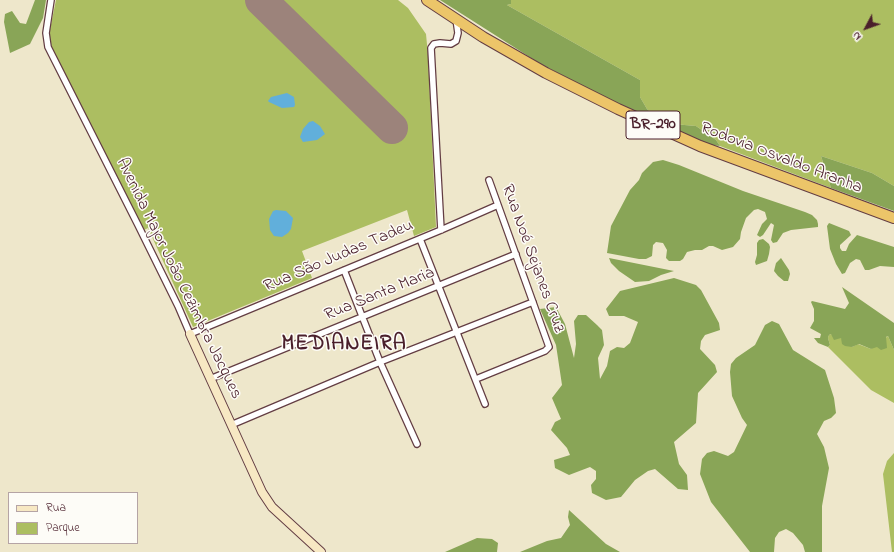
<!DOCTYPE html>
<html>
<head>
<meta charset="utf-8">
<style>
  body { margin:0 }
  #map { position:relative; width:894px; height:552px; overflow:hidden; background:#eee7cb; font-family:"Indie Flower",sans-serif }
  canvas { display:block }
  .legend { position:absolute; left:8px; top:492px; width:130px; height:52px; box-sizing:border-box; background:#fdfcf7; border:1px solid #b5a4a5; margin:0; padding:5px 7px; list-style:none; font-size:12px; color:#4a1f2b }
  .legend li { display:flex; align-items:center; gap:8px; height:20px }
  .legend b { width:20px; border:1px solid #b5a4a5 }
  .north { position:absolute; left:846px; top:8px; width:40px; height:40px; -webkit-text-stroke:3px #fdfcf7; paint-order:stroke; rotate:229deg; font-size:11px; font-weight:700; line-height:16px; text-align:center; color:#4a1f2b }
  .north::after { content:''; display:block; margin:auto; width:14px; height:18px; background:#4a1f2b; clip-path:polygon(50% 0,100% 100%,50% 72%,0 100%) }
</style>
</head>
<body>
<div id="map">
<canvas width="894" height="552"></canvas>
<ul class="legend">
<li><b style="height:5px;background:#f7e8c3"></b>Rua</li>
<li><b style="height:11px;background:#acbe61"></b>Parque</li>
</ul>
<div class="north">N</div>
</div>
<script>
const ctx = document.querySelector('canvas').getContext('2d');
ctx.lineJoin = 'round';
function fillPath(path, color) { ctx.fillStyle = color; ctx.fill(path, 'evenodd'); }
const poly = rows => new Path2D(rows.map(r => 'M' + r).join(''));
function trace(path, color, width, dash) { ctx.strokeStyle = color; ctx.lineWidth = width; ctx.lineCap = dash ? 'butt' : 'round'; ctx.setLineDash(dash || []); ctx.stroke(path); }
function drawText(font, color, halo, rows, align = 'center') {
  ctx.font = font + ' "Indie Flower",sans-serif'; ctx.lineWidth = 3; ctx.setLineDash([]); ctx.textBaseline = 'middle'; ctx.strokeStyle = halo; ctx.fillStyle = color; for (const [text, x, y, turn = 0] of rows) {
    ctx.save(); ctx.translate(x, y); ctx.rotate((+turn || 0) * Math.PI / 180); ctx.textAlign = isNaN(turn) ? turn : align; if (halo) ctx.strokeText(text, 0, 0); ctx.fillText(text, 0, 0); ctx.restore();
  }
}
fillPath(poly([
  [56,0,398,0,408,8,426,34,428,55,436,227,414,236,407,210,302,251,312,278,193,327,148,228,144,230,51,48,49,34],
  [511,0,894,0,894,186,872,173,821,156,831,188,720,146,716,140,696,126,673,124,658,118,647,109,640,97,640,80,507,5,511,4],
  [831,334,841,338,852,347,858,344,871,349,888,336,894,350,894,403,871,390,828,347,830,345,828,338,829,335],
  [894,453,894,552,892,552,883,474,887,461]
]), '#acbe61');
fillPath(poly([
  [35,0,46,0,43,18,30,44,10,53,4,22,5,14,12,11,20,23,26,24],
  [440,0,511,0,511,4,507,5,640,80,640,97,647,109,658,118,673,124,696,126,716,140,720,146,711,145,619,105,539,63],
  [821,156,872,173,894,186,894,211,831,188],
  [663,160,679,165,743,191,805,212,812,215,817,220,818,224,818,227,791,230,783,233,777,242,773,243,771,240,774,225,771,223,763,235,760,237,757,235,762,224,767,219,765,212,758,209,754,210,746,218,741,232,740,239,733,247,722,250,713,246,709,246,702,250,695,250,687,252,683,259,680,261,669,261,666,258,667,250,663,243,656,242,653,245,652,256,646,259,639,259,607,253,611,226,630,190,639,180,642,173,653,162],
  [829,223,849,231,851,235,840,245,840,248,842,251,846,251,849,244,857,235,894,247,894,267,880,266,869,270,865,270,860,260,856,259,850,263,845,273,842,274,836,264,830,249,827,226],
  [763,239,769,244,770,247,769,254,767,261,756,265,755,262,757,255,757,243,759,240],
  [609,258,674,271,661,275,649,281,635,282,619,271,611,263],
  [781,258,789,270,790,274,788,281,784,281,778,276,774,271,776,263],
  [674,278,696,285,701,290,719,323,720,330,705,335,701,341,700,349,715,365,717,372,698,393,696,423,674,442,679,464,687,475,688,490,678,489,655,469,648,471,635,480,621,497,606,500,592,493,591,485,596,479,596,471,590,467,569,475,555,468,554,460,570,455,567,448,551,430,555,422,561,419,552,398,562,385,556,345,540,309,556,307,565,324,574,358,576,344,574,321,578,315,586,315,597,325,602,330,604,345,598,358,600,379,607,366,610,351,617,347,624,348,630,343,638,322,624,316,609,316,606,309,620,291],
  [842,287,894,323,894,350,888,336,886,337,887,348,881,350,877,347,871,349,859,344,852,347,845,346,842,344,841,338,834,340,831,334,829,335,828,338,830,345,828,347,818,343,814,338,820,338,821,334,810,328,814,321,814,309,811,302,812,301,845,309,849,303],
  [772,321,779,324,793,350,825,370,834,398,836,413,831,418,824,421,817,434,824,447,829,468,822,506,822,552,805,552,803,545,793,533,786,529,779,532,775,538,774,552,750,552,711,502,700,474,702,459,707,453,714,451,728,456,734,452,747,425,742,418,732,396,730,372,731,364,736,358,755,345,765,325],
  [569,510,606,544,620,552,520,552,547,541,561,538,570,525,568,517],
  [477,538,492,539,498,543,497,552,445,552]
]), '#89a557');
fillPath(poly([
  [287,93,294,97,295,105,294,107,282,108,269,102,268,101,271,97],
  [313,121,320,126,325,134,317,140,303,142,300,137,303,129,309,122],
  [276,210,286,211,293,218,291,229,288,233,282,237,274,236,270,230,269,219,273,211]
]), '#61afdb');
trace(poly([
  [261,0,392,128]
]), '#9c837b', 32);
const street = poly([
  [51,0,46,33,48,47,138,225,178,306,190,334,441,230,498,205],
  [441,230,431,48,434,44,440,43,451,44,456,41,458,33,456,19],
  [420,239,485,404],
  [344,270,380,362,417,444],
  [210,379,516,254],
  [476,379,545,351,549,347,489,180],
  [231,425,380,362,533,302]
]);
const secondary = poly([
  [190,334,262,492,272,507,321,552]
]);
const highway = poly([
  [427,0,483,37,546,73,618,109,700,146,894,218]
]);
trace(street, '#633d43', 8);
trace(secondary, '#633d43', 10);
trace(highway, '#633d43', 12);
trace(street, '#fff', 5.5);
trace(secondary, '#f7e8c3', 8);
trace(highway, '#ecc569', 10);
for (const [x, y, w] of [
  [653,125,54]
]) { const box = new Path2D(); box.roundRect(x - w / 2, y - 14, w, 28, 3); ctx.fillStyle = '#fdfcf7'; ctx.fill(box); trace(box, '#4a1f2b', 1); }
drawText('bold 16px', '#4a1f2b', null, [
  ["BR-290",653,125]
]);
drawText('17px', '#4a1f2b', '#fdfcf7', [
  ["Rodovia Osvaldo Aranha",781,159,21],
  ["Rua São Judas Tadeu",339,257,-23],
  ["Rua Noé Sejanes Cruz",532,259,70],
  ["Avenida Major João Cezimbra Jacques",178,279,64],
  ["Rua Santa Maria",380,295,-22]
]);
ctx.letterSpacing = '1px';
drawText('bold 21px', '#4a1f2b', '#fdfcf7', [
  ["MEDIANEIRA",344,346]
]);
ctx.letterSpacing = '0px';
</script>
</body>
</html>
